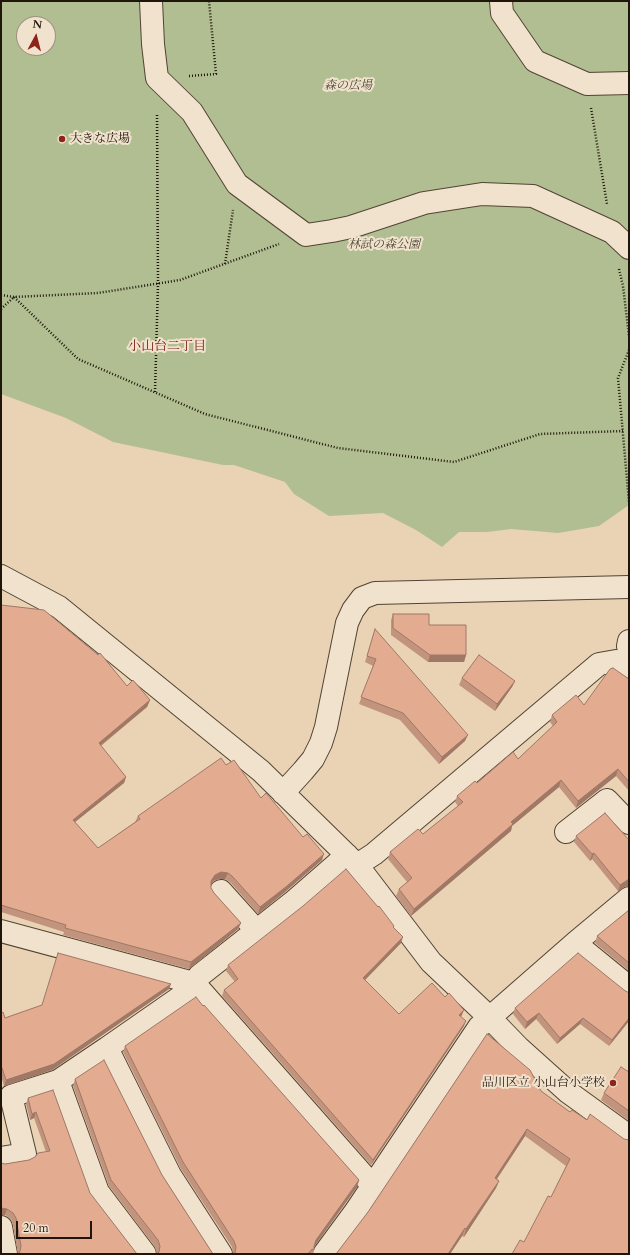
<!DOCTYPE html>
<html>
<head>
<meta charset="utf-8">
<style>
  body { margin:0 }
  #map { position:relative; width:630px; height:1255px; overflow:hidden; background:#ead3b4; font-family:Cardo,serif }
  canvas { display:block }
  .frame { position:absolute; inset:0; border:2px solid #1f150a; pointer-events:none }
  .north { position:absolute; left:16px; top:16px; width:40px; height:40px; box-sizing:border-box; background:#f1e2ce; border:1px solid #9d9080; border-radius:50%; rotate:7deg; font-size:11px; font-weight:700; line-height:16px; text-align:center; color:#1f150a }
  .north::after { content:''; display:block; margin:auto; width:14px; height:18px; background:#8f2418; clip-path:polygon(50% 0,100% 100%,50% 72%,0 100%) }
  .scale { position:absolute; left:16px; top:1221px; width:76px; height:18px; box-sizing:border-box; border:2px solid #1f150a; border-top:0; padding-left:5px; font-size:12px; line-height:14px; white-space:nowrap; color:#1f150a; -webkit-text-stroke:3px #f1e2ce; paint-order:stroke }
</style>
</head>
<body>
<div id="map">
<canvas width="630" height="1255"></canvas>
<div class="frame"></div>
<div class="north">N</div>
<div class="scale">20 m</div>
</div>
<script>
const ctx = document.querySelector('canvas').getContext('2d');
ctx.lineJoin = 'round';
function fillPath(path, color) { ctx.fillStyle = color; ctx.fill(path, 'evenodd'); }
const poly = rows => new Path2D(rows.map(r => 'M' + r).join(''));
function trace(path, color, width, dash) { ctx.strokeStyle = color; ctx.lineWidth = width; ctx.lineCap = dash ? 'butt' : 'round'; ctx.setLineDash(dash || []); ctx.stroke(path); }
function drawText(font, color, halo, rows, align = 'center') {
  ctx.font = font + ' Cardo,"Noto Serif JP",serif'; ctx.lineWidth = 4; ctx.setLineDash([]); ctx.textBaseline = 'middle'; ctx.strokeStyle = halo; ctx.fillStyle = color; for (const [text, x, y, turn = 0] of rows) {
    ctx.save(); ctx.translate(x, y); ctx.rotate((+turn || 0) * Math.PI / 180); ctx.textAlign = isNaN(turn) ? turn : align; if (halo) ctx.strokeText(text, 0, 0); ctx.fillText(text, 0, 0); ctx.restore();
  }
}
fillPath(poly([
  [1,1,629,1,629,505,599,526,558,533,511,529,487,532,459,532,442,547,416,530,383,513,329,516,294,494,285,482,234,465,223,465,113,442,66,418,1,394],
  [24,24,48,24,48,48,24,48]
]), '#b0be92');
const minor = poly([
  [151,1,153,44,157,78,192,112,237,184,306,235,332,231,351,227,424,203,482,194,533,196,612,232,629,248],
  [501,1,502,13,535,61,587,84,629,83],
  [1,576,59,607,261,771,357,865,431,962,489,1017,519,1048,568,1092,629,1136],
  [629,641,628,646,629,651],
  [283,793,303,771,313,759,321,743,326,727,347,623,353,610,362,598,375,593,629,587],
  [566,832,607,800,629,823],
  [357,865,374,854,599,664,616,661,629,667],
  [221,891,257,931],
  [1,931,194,983,372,1185],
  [575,943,629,987],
  [107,1048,58,1081,98,1192,145,1254],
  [1,1158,25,1154,11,1096,58,1081],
  [1,1227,6,1254],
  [221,1254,170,1175,107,1048,189,991,199,976,293,902,347,855],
  [324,1254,355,1212,479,1027,575,943,629,898]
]);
trace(minor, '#524434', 24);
trace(poly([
  [189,76,216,74,209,1],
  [591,108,607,204],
  [225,264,233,210],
  [619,269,623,286,629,336],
  [1,295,14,297,98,293,180,280,279,244],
  [1,309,14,297,78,359,205,414,338,448,454,462,540,434,623,431],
  [629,350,618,378,629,502],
  [155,392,158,284,157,113]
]), '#1f150a', 2.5, [1, 2]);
trace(minor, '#f1e2ce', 22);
fillPath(poly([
  [1,605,150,700,147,707,101,746,126,777,124,783,75,822,98,848,135,822,138,816,226,765,261,798,322,860,285,892,258,914,230,882,225,879,219,879,213,881,211,884,211,888,214,893,241,923,238,929,189,969,63,935,64,932,1,912],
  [393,614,466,655,464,662,428,662,391,635,391,620],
  [375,629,465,741,439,764,400,720,359,704,373,666,365,662],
  [462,678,515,681,512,687,495,711,459,685],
  [629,679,629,791,616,776,576,808,559,787,512,826,511,831,411,916,396,896,399,889,407,882,388,859,390,852,423,834,458,806,455,802,457,796,518,759,553,726,550,722,552,715,584,705],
  [576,836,629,840,629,886,626,886,618,891,592,859,590,861,574,842],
  [629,910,629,971,595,943,597,936],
  [394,928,401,943,365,980,399,1014,462,1015,461,1016,464,1026,371,1165,222,996,224,990,235,982,226,971,228,965],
  [58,953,169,989,52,1070,4,1086,1,1076,1,1013,5,1018,42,1005],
  [203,1006,359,1180,357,1187,314,1246,314,1250,313,1254,233,1254,232,1247,181,1169,123,1052,125,1046],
  [515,1008,629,1021,609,1046,580,1024,557,1044,536,1019,525,1029,513,1014],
  [629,1072,629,1121,601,1100,604,1093],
  [75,1079,162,1175,213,1254,157,1254,155,1247,109,1186,73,1086],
  [541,1091,570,1112,624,1139,524,1242,551,1197,566,1166,525,1136,497,1179,499,1181,496,1188,464,1237,462,1236,450,1254,336,1254],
  [28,1098,90,1193,18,1254,13,1225,11,1219,5,1215,1,1215,1,1163,5,1164,29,1160,46,1152,34,1118,30,1120,26,1104]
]), '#c3947d');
fillPath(poly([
  [430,655,466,655,464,662,428,662],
  [515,681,512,687,495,711,497,704],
  [150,700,147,707,96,749,99,743],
  [468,735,465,741,439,764,442,757],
  [618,769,616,776,576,808,578,801],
  [126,777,124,783,70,826,73,820],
  [561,780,559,787,512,826,511,831,411,916,414,909,511,822],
  [594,853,592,859,590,861,592,854],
  [324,854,322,860,285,892,258,914,260,907],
  [221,872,228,873,225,879,219,879,213,881,209,888,211,881,215,875],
  [629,879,629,886,626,886,618,891,620,885],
  [241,923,238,929,189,969,191,962],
  [403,937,401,943,361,984,363,978],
  [171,984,169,989,52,1070,4,1086,6,1080],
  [464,1010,462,1015,457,1020,459,1015],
  [539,1013,536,1019,525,1029,527,1022],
  [583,1018,580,1024,557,1044,560,1038],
  [629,1018,629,1021,609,1046,612,1040],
  [466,1021,464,1026,371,1165,373,1160],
  [36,1112,34,1118,30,1120,32,1114],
  [527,1129,525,1136,492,1186,495,1178],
  [359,1180,357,1187,314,1247,312,1252,316,1240],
  [499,1181,496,1188,464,1237,466,1229],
  [1,1208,7,1209,5,1215,1,1215],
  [465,1228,462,1236,450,1254,448,1254]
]), '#9f7866');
const building = poly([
  [1,605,44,610,98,655,100,653,127,686,133,680,150,700,99,743,126,777,73,820,98,848,140,819,138,816,221,758,226,765,234,760,261,798,266,793,303,837,307,834,324,854,287,886,260,907,232,876,228,873,221,872,215,875,211,881,211,888,214,893,241,923,191,962,65,928,66,925,1,905,1,605],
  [393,614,429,614,429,625,466,625,466,655,430,655,393,628,393,614],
  [375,629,468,735,442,757,403,713,361,697,376,659,367,656,375,629],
  [479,655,515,681,497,704,462,678,479,655],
  [613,668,629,679,629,782,618,769,578,801,561,780,511,822,513,824,414,909,399,889,412,878,390,852,418,829,423,834,463,802,457,796,475,781,477,783,513,752,518,759,557,722,552,715,576,695,584,705,610,669,613,668],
  [605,813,629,840,629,879,620,885,594,853,592,854,576,836,605,813],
  [346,869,378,907,379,906,394,926,393,927,403,937,363,978,399,1014,432,983,445,997,449,993,464,1010,459,1015,466,1021,373,1160,224,990,238,979,228,965,303,906,346,869],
  [629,910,629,963,597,936,629,910],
  [58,953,171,984,54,1064,6,1080,1,1065,1,1013,3,1012,5,1018,42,1005,58,953],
  [578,953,624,990,629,993,629,1018,612,1040,583,1018,560,1038,539,1013,527,1022,515,1008,578,953],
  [196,997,203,1006,204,1005,359,1180,316,1240,314,1246,314,1250,312,1249,308,1254,234,1254,235,1253,236,1247,234,1241,183,1162,125,1046,196,997],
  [487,1034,530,1070,541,1091,570,1112,572,1110,587,1120,590,1114,624,1139,629,1140,629,1254,512,1254,520,1240,524,1242,548,1196,551,1197,570,1159,527,1129,495,1178,499,1181,466,1229,465,1228,448,1254,336,1254,368,1212,487,1034],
  [104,1060,162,1175,213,1254,157,1254,159,1252,160,1246,158,1240,111,1180,75,1079,104,1060],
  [621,1067,629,1072,629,1111,604,1093,621,1067],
  [53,1090,90,1193,137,1254,19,1254,20,1251,21,1246,16,1218,13,1213,7,1209,1,1208,1,1163,5,1164,29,1160,35,1157,38,1153,50,1151,36,1112,32,1114,28,1098,53,1090]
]);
fillPath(building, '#e3ac91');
trace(building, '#9f7866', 1);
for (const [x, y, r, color] of [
  [62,139,4,"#8f2418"],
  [613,1083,4,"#8f2418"]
]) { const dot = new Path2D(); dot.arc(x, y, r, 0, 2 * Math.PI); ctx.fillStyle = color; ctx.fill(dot); trace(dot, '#f1e2ce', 1.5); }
drawText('italic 12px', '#4a4833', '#f1e2ce', [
  ["森の広場",348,86],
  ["林試の森公園",384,245]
]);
drawText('12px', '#1f150a', '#f1e2ce', [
  ["大きな広場",70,139],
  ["品川区立 小山台小学校",605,1083,"right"]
], 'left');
drawText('13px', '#7a1f14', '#f1e2ce', [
  ["小山台二丁目",167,347]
]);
</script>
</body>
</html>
